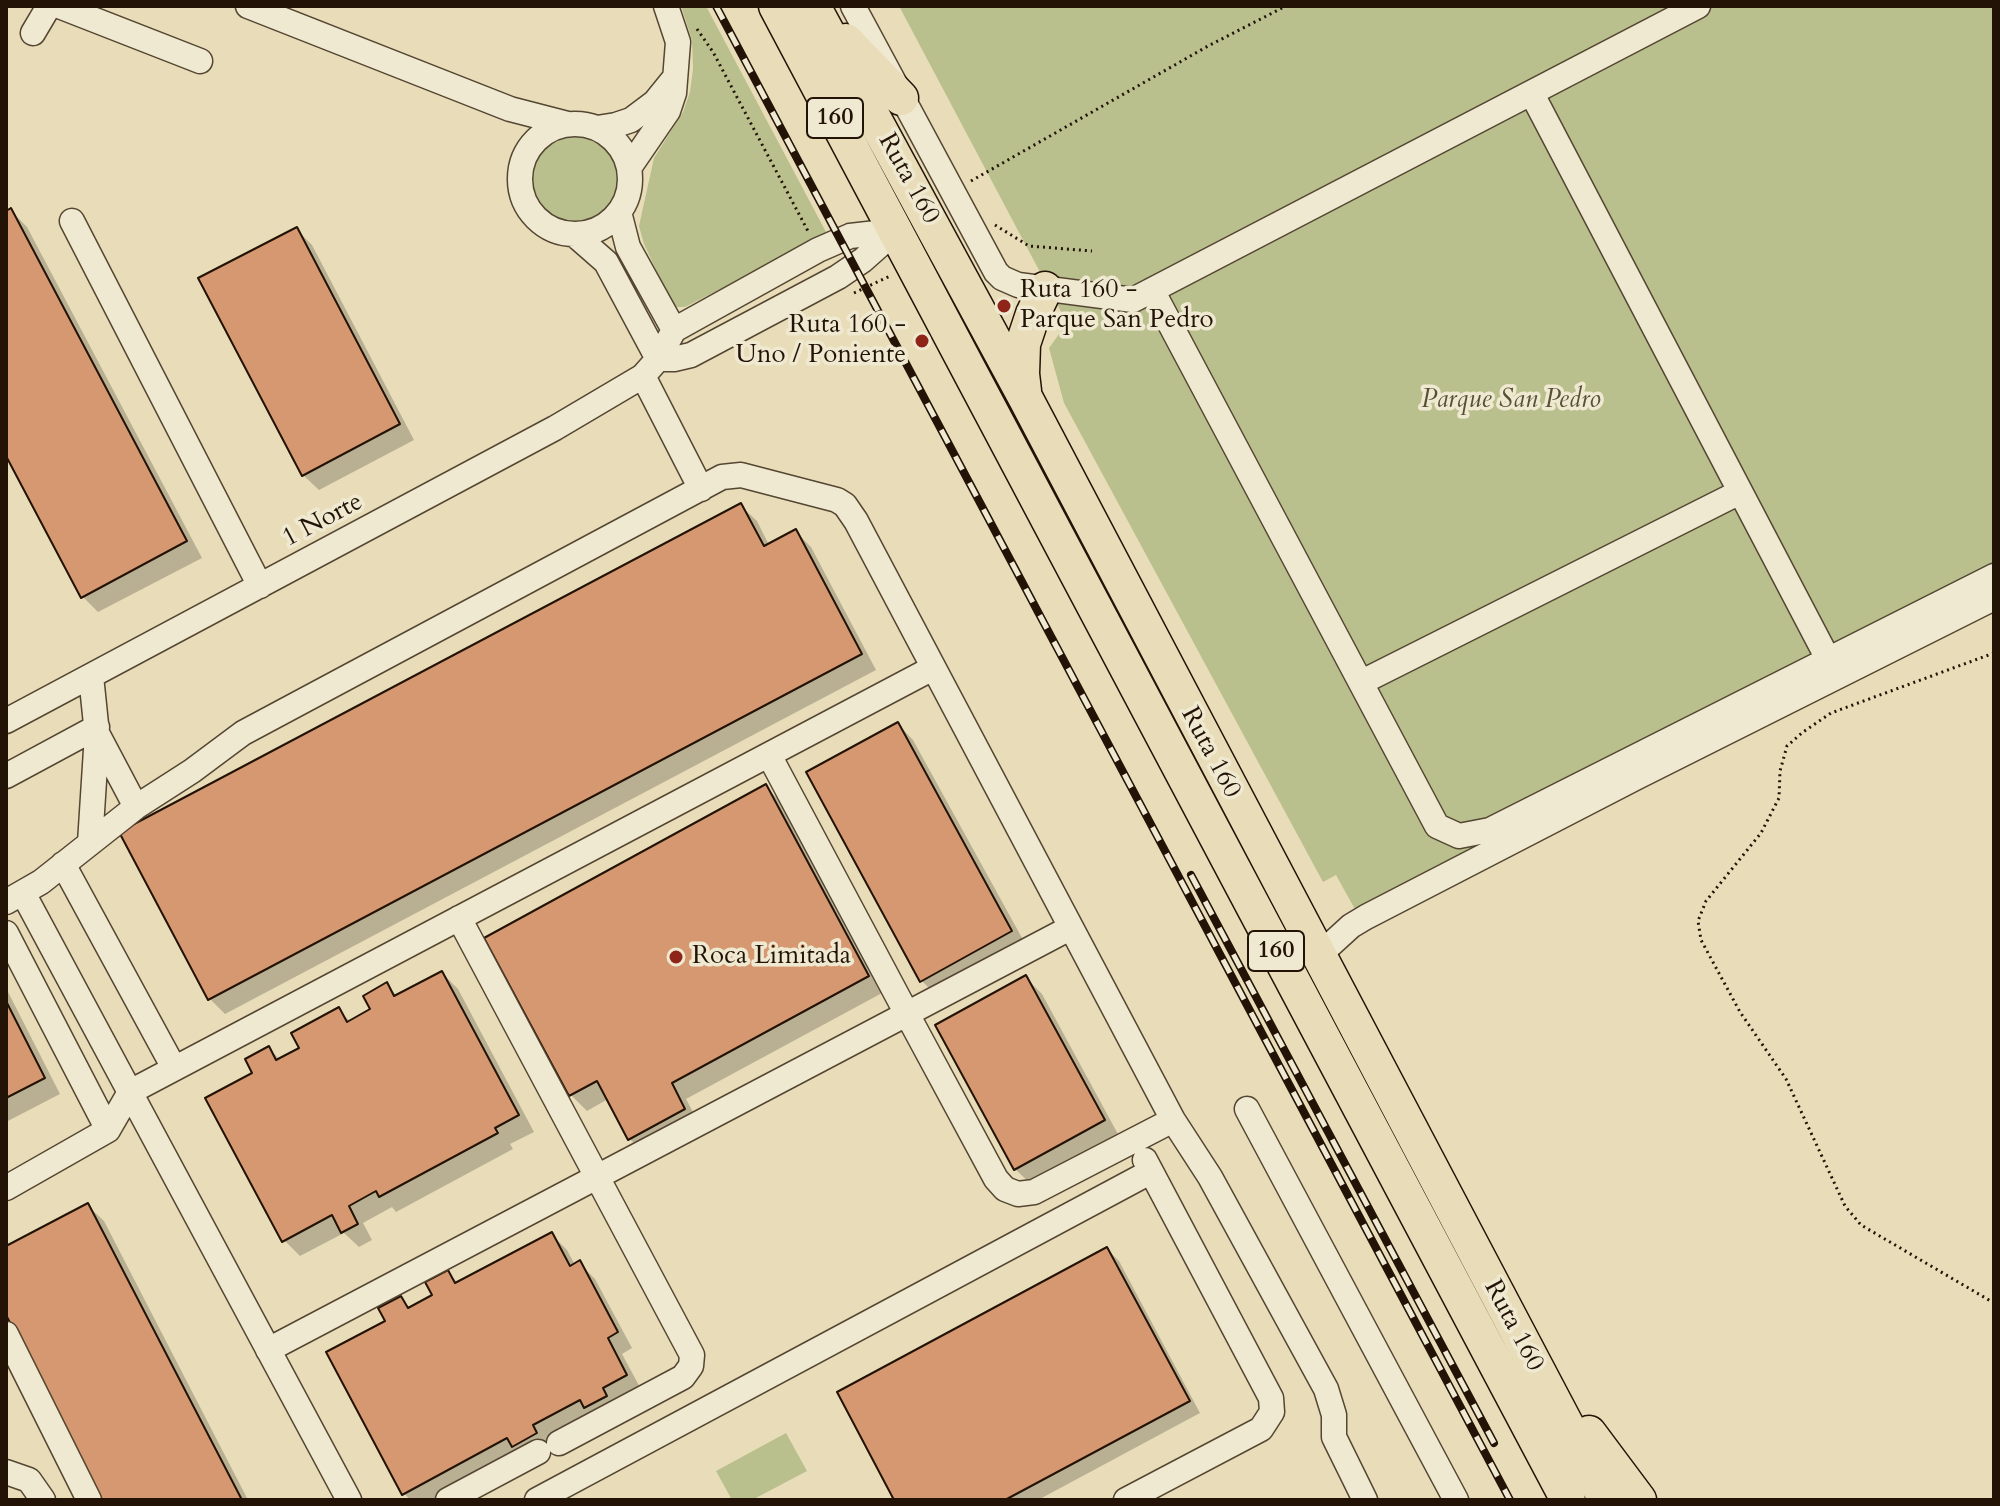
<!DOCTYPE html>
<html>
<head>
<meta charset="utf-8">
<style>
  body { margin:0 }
  #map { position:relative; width:2000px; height:1506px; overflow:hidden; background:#e8ddb8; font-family:Cardo,serif }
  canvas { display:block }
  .frame { position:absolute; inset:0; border:8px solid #231306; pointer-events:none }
</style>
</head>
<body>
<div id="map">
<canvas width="2000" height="1506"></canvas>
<div class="frame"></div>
</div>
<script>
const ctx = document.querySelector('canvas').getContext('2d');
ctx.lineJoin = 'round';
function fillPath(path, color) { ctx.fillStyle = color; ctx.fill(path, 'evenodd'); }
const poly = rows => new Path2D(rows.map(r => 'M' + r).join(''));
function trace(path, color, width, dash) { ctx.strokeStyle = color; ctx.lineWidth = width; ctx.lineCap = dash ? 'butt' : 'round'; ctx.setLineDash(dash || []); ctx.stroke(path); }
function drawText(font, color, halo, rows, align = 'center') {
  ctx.font = font + ' Cardo,serif'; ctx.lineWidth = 7; ctx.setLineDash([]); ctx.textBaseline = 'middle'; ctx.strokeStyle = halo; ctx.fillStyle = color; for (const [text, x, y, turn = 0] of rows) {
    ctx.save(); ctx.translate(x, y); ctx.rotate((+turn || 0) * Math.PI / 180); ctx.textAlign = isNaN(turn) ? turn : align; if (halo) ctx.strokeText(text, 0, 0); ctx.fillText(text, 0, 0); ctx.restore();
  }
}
fillPath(poly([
  [681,6,706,6,826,232,823,237,685,307,677,307,671,302,644,244,639,226,654,158,683,112,690,92,693,69,692,40],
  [899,6,1994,6,1994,599,1592,805,1367,931,1336,875,1323,882,1064,403,1049,348,1067,323],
  '533 179a42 42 0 1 1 84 0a42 42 0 1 1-84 0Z',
  [786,1433,807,1471,752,1500,732,1500,716,1471]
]), '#b9c08d');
fillPath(poly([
  [11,211,27,227,202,558,98,612,82,596,6,452,6,213],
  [296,229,312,245,414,440,319,490,303,475],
  [741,506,757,521,769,545,795,531,811,547,876,670,225,1014,209,998],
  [898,724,913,740,1027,947,937,996,922,981],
  [766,787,782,803,884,992,686,1099,700,1125,646,1155,630,1139,608,1099,587,1111,571,1095],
  [442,973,458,989,534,1132,510,1144,513,1149,396,1212,392,1207,363,1223,372,1240,359,1247,344,1233,300,1256,284,1240,255,1074,269,1048,280,1060,302,1048,338,1010,351,1022,373,1010,387,985,398,997],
  [1026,978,1042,994,1119,1136,1031,1184,1015,1169],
  [6,988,60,1094,6,1122],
  [88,1206,104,1221,248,1500,104,1500,6,1311,6,1248],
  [551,1234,567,1250,575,1265,579,1263,595,1279,632,1348,622,1354,642,1391,547,1441,551,1450,529,1461,437,1500,410,1500,404,1493,387,1322,400,1298,411,1309,435,1296,448,1273,459,1284],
  [1107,1249,1119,1261,1200,1413,1038,1500,897,1500]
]), '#0003');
const building = poly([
  [11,208,187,541,81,598,6,456,6,211,11,208],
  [297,227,400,424,302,476,198,278,297,227],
  [741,503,764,546,796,529,862,654,208,1000,119,832,741,503],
  [898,722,1012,931,920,982,806,772,898,722],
  [766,784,869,976,672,1083,685,1109,628,1140,597,1081,569,1096,484,938,766,784],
  [442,971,519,1115,495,1128,498,1133,379,1197,376,1191,349,1206,358,1224,341,1233,332,1215,282,1242,205,1098,252,1073,245,1059,269,1046,276,1060,299,1048,291,1033,339,1007,347,1022,370,1009,363,996,387,982,394,996,442,971],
  [1026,975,1105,1120,1014,1170,935,1025,1026,975],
  [6,1001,45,1078,6,1098,6,1001],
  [88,1203,242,1500,102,1500,67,1433,6,1315,6,1246,88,1203],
  [552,1232,570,1266,580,1260,618,1332,608,1338,627,1375,603,1388,607,1396,584,1408,580,1400,533,1425,537,1433,512,1447,507,1438,402,1495,326,1352,385,1321,378,1308,401,1296,408,1308,432,1295,425,1282,448,1270,455,1283,552,1232],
  [1107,1247,1190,1401,1005,1500,894,1500,837,1392,1107,1247]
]);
fillPath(building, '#d59871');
trace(building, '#231306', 2);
const minor = poly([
  [59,6,200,61],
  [248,6,510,109,568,124],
  [853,6,996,272,1002,278,1018,285,1133,300,1698,6],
  [33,33,49,6],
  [1532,94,1829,661],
  '520 179a55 55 0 1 1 110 0a55 55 0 1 1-110 0Z',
  [597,128,616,125,631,120,655,102,672,81],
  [629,168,668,111,674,93,678,42,666,6],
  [619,212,628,247,674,330],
  [72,221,260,586],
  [574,234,606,262,658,359],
  [1152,290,1437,826,1459,836,1490,830,1994,576],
  [658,359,674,359,691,355,838,277,863,260,899,228],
  [643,376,701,489],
  [1362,682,1740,492],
  [6,721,555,428,643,376,658,359,674,330,818,250,850,236,894,231],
  [98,735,136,807],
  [769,755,907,1014,996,1179,1005,1189,1018,1194,1034,1192,1173,1120],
  [6,776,97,727],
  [90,843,97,734,91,676],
  [63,864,174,1068],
  [23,893,349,1500],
  [6,902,41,882,136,807,192,771,243,733,722,477,741,475,837,500,845,505,856,521,1173,1120,1210,1177,1326,1389,1334,1415,1334,1437,1365,1500],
  [459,918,692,1355,691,1366,683,1377,559,1443],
  [6,933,108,1130],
  [1317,957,1351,926,1366,917,1637,777,1994,598],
  [1247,1109,1456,1500],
  [6,1188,108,1130,130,1092,933,668],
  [6,1334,89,1500],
  [268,1350,1070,928],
  [6,1472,29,1480,43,1500],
  [448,1500,538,1452],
  [537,1500,1150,1172],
  [1126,1500,1261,1429,1272,1412,1271,1398,1145,1160]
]);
const highway = poly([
  [776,6,1568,1500],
  [813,6,1026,399,1606,1500],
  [846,41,901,98],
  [1024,391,1022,374,1023,344,1033,314,1045,289],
  [1589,1433,1639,1500]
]);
trace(minor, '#544632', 27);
trace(highway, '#231306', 37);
trace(poly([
  [697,29,713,52,809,233],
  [971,181,1208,46,1286,6],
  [995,225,1029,246,1092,251],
  [854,293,890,276],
  [1994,653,1831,713,1803,732,1787,746,1780,771,1779,798,1761,833,1706,901,1698,921,1701,940,1740,1012,1786,1079,1845,1206,1861,1225,1994,1303]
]), '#231306', 3, [2, 4]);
trace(minor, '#f0e9d1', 24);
trace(highway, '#e8ddb8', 34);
const rail = poly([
  [716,6,1510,1500],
  [1191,875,1494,1443]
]);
trace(rail, '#231306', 8);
trace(rail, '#f0e9d1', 5, [15]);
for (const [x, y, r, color] of [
  [1004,306,8,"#8f2418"],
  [922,341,8,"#8f2418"],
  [676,957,8,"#8f2418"]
]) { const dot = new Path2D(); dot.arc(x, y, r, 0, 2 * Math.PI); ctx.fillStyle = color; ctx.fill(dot); trace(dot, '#f0e9d1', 3); }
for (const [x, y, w] of [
  [835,118,56],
  [1276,951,56]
]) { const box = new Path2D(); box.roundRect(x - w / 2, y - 20, w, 40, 6); ctx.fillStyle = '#f0e9d1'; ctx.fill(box); trace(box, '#231306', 2); }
drawText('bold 24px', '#231306', null, [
  ["160",835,118],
  ["160",1276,951]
]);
drawText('26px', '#231306', '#f0e9d1', [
  ["Ruta 160",908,179,61],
  ["1 Norte",323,521,-28],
  ["Ruta 160",1210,753,62],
  ["Ruta 160",1513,1326,62]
]);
drawText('26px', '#231306', '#f0e9d1', [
  ["Ruta 160 -",1020,291],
  ["Parque San Pedro",1020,321],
  ["Ruta 160 -",906,326,"right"],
  ["Uno / Poniente",906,356,"right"],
  ["Roca Limitada",692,957]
], 'left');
drawText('italic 26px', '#585035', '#f0e9d1', [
  ["Parque San Pedro",1511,401]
]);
</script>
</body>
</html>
